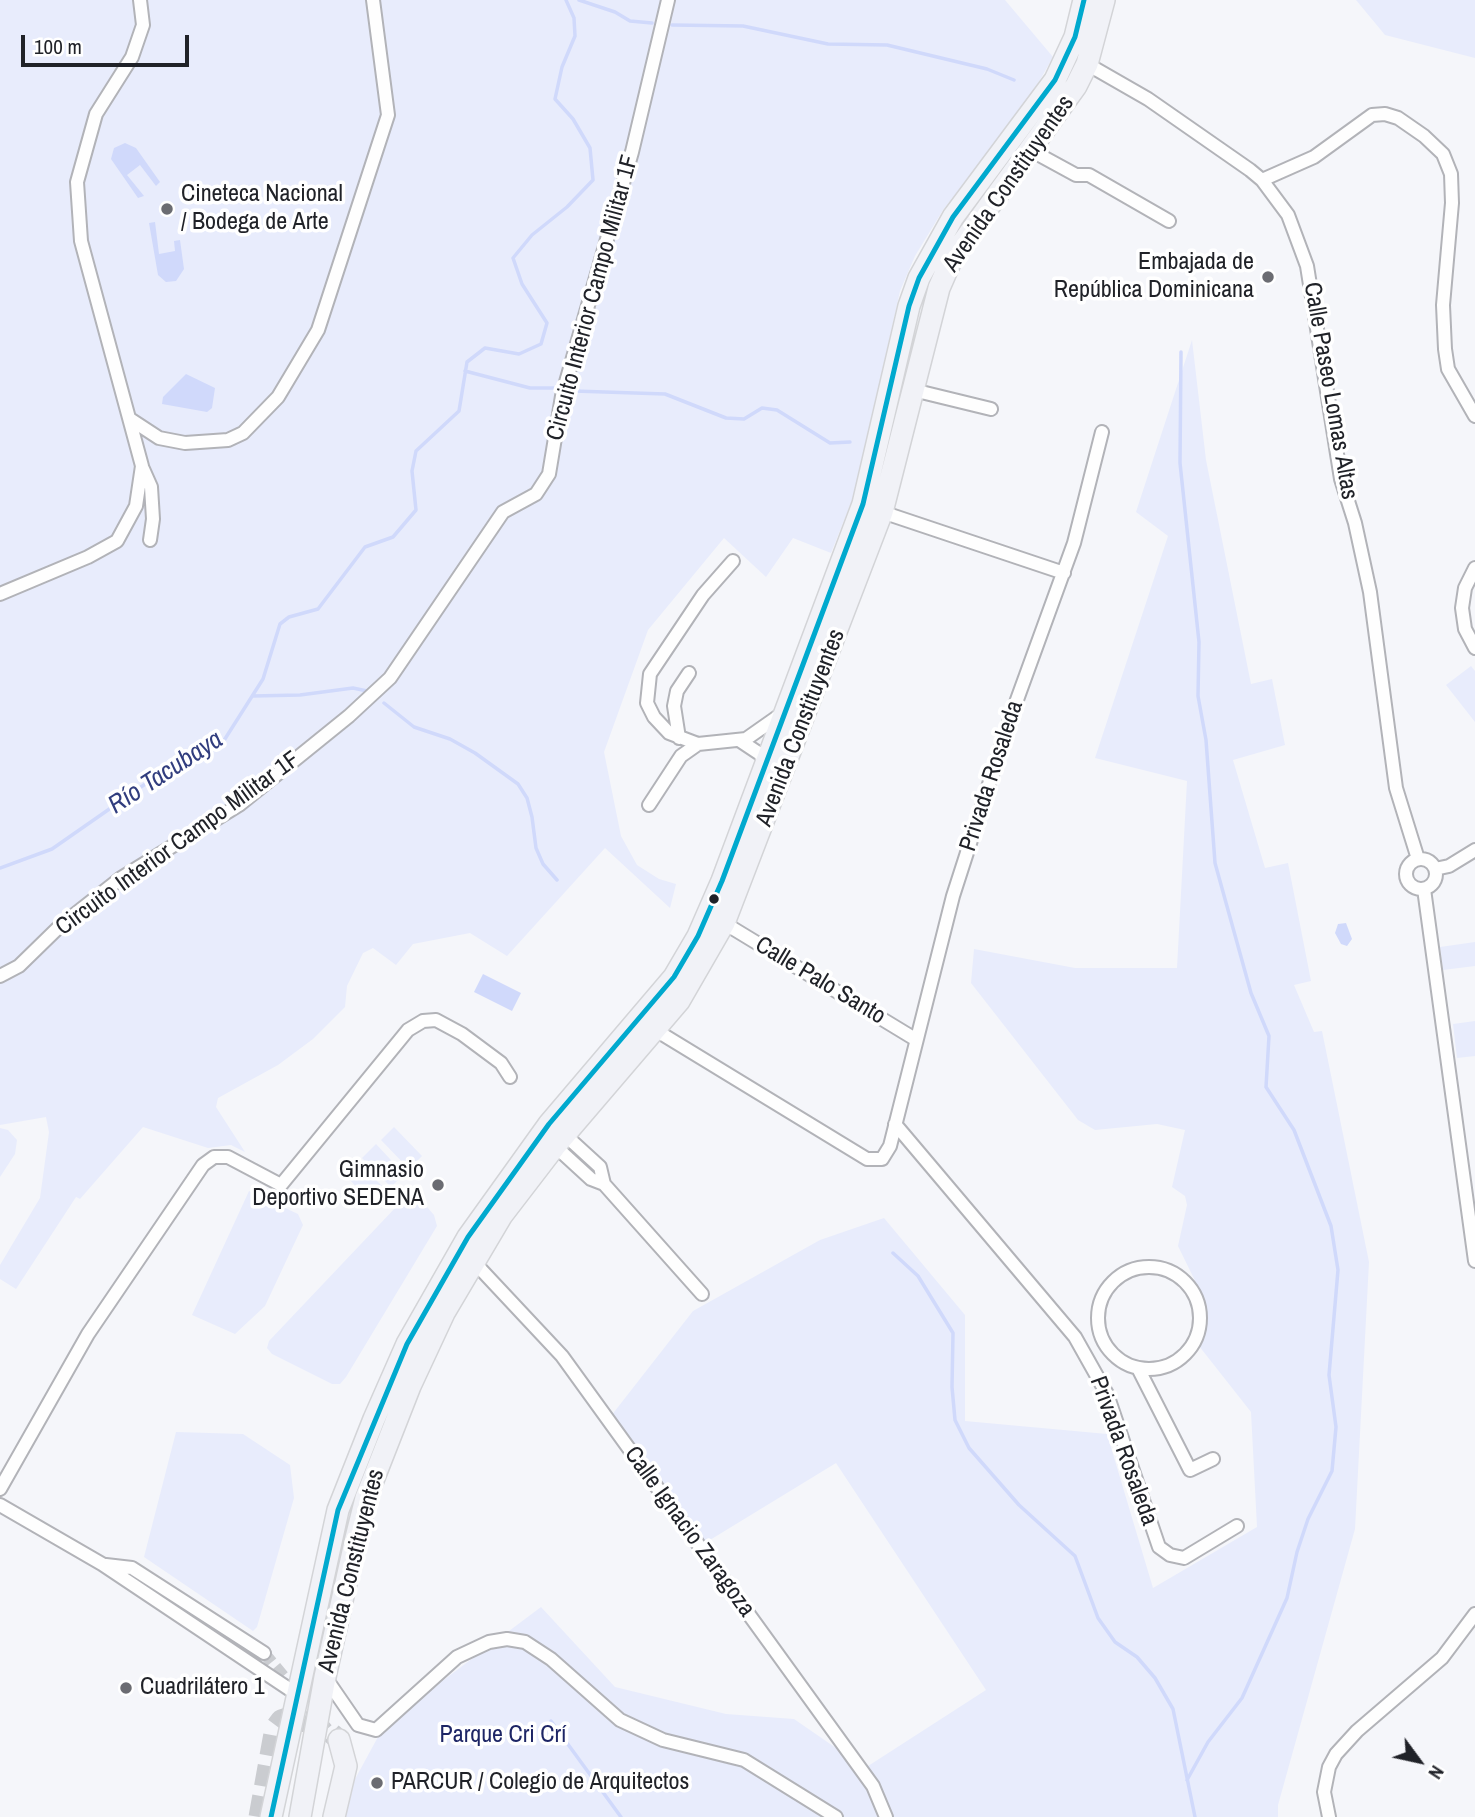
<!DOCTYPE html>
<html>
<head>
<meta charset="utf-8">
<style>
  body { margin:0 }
  #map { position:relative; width:1475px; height:1817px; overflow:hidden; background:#f5f6fa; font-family:"Archivo Narrow",sans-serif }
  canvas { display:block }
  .north { position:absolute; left:1384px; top:1726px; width:70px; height:70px; -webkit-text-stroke:5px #fff; paint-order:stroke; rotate:123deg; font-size:19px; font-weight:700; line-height:28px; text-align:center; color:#202228 }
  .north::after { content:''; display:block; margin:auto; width:24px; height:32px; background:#202228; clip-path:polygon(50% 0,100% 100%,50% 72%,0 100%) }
  .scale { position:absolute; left:21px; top:35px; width:168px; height:32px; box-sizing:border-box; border:4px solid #202228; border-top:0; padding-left:9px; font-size:21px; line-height:24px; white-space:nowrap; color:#202228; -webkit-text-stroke:5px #fff; paint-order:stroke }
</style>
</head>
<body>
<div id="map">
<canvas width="1475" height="1817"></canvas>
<div class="north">N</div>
<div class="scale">100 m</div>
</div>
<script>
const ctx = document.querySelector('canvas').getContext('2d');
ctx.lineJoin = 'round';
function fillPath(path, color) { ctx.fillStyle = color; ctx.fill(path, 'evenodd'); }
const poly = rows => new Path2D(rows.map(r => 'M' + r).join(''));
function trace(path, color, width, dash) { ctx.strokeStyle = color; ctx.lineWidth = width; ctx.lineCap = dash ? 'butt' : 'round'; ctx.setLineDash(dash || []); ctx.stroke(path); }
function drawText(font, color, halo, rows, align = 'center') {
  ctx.font = font + ' "Archivo Narrow",sans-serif'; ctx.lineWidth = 7; ctx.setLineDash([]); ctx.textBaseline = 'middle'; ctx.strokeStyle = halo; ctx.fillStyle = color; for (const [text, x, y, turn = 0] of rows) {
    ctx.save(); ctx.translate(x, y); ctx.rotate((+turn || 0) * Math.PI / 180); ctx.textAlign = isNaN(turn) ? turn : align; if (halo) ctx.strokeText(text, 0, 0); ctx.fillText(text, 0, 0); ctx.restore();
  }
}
fillPath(poly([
  [0,0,1005,0,1053,57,1028,101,943,210,915,256,900,291,855,493,831,553,793,538,766,577,724,538,648,630,604,752,621,836,637,865,659,879,676,884,670,908,605,848,507,956,470,933,413,944,396,965,373,948,363,953,347,986,345,1007,313,1039,278,1065,218,1098,216,1107,245,1152,231,1145,208,1148,143,1127,80,1199,76,1197,16,1289,0,1279,0,1265,40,1198,49,1132,46,1117,0,1125],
  [1356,0,1475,0,1475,58,1385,35],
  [1192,340,1206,460,1251,684,1272,679,1285,745,1233,760,1265,868,1288,863,1311,981,1294,985,1314,1032,1322,1031,1369,1262,1355,1529,1278,1805,1278,1817,343,1817,354,1781,379,1735,437,1685,541,1607,615,1687,726,1714,794,1719,865,1768,986,1690,836,1463,705,1543,611,1416,693,1311,820,1240,884,1218,965,1315,965,1421,1107,1434,1153,1588,1257,1527,1251,1412,1199,1346,1205,1330,1206,1312,1202,1295,1178,1246,1187,1205,1185,1196,1172,1187,1185,1130,1157,1124,1095,1130,1078,1120,971,983,974,949,1075,968,1177,968,1187,781,1095,758,1168,536,1136,512],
  [1471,666,1475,671,1475,722,1446,685],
  [1475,942,1475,966,1443,970,1440,947],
  [1475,1021,1475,1056,1457,1058,1453,1024],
  [394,1127,422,1156,409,1169,381,1140],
  [0,1128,8,1130,17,1140,15,1154,0,1177],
  [376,1144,404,1174,391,1187,362,1158],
  [358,1162,387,1191,373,1204,345,1175],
  [249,1191,298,1214,303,1225,265,1306,235,1334,192,1315],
  [407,1201,427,1207,434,1215,437,1226,346,1377,340,1384,332,1384,272,1354,267,1348,269,1341,396,1207],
  [176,1432,243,1434,290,1465,294,1498,257,1627,253,1631,144,1557]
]), '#e8ecfc');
fillPath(poly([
  [125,143,136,148,160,182,156,186,140,165,127,175,144,196,138,198,111,159,114,148],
  [155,222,159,254,175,251,174,241,180,240,184,269,176,281,166,282,158,275,149,223],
  [186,374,215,388,212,408,207,412,162,404,163,397],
  [1346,923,1352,939,1347,946,1341,944,1335,933,1338,924],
  [483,974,521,993,512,1011,474,992]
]), '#d0d9fb');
trace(poly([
  [579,0,615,12,630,21,652,23],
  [672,25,743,26,828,44,887,45,987,69,1014,80],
  [1181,352,1180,463,1199,642,1198,696,1206,740,1215,863,1251,993,1269,1036,1266,1087,1294,1130,1331,1226,1338,1270,1329,1375,1336,1427,1332,1471,1308,1519,1297,1552,1287,1598,1242,1698,1208,1742,1187,1780],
  [465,371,530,388,554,388],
  [574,391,665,394,726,418,744,419,762,408,777,410,830,443,850,442],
  [253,696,300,695,353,688,367,691],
  [384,703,414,727,450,739,475,753,518,784,527,798,532,817,536,848,543,864,557,880],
  [0,868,52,849,151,780,212,751,223,742,263,679,280,624,289,617,318,609,365,547,393,537,416,510,412,471,416,451,459,411,467,362,485,348,519,354,541,344,547,323,522,284,513,258,532,235,567,207,593,180,590,148,573,119,555,99,562,67,575,36,574,18,566,0],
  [893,1253,918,1276,953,1333,952,1387,955,1420,969,1448,1019,1505,1075,1556,1098,1618,1115,1642,1137,1657,1155,1678,1173,1709,1195,1817],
  [551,1721,621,1817]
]), '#d0d9fb', 3.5);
trace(poly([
  [264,1653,327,1729]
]), '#caccd0', 12, [12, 6]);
trace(poly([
  [259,1817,275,1728,281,1720,290,1717,327,1729,339,1740]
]), '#caccd0', 21, [21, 10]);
const street = poly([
  [1087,64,1148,99,1250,170,1262,180,1288,215,1307,266,1341,479,1355,523,1370,592,1396,788,1418,859],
  [1032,151,1076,175,1089,175,1169,221],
  [1262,180,1314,157,1372,115,1385,114,1398,118,1424,136,1443,154,1451,174,1452,203,1443,305,1445,349,1448,369,1475,416],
  [913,390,991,409],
  [130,419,159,438,185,443,228,440,243,433,278,397,318,330,388,115,373,0],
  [143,469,151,487,153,519,150,540],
  [882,512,1064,573],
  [733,561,703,595,650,674,647,703,654,717,669,733,698,744,746,739,783,713],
  [1475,568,1465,588,1462,608,1465,629,1475,648],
  [0,594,88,557,117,541,136,506,142,466,81,241,77,182,96,114,132,57,143,25,140,0],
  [679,738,674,706,677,691,689,673],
  [739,740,760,754,766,763],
  [649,805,681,756,698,744],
  '1406 874a15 15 0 1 1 30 0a15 15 0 1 1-30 0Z',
  [1435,869,1449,866,1475,850],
  [1424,889,1475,1261],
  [724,923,915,1039],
  [0,976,19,966,60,926,121,878,239,805,349,716,390,678,503,512,536,494,549,474,562,396,632,152,668,0],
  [657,1031,867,1159,882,1159,890,1146,953,896,1010,719,1074,543,1102,432],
  [895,1124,1075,1337,1107,1394,1159,1547,1170,1555,1184,1558,1237,1526],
  [565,1135,600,1167,604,1184],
  [555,1146,591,1179,604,1184,702,1294],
  [473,1261,562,1356,873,1786,886,1817],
  '1098 1318a51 51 0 1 1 102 0a51 51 0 1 1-102 0Z',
  [1138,1368,1190,1470,1213,1459],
  [0,1489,88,1334,203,1165,214,1157,228,1157,281,1185,408,1030,423,1021,436,1020,462,1034,501,1063,510,1077],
  [0,1505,102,1564,298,1695],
  [106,1565,132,1568,264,1653],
  [325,1677,358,1725,376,1730,457,1657,489,1642,507,1639,525,1642,551,1659,620,1720,663,1740,744,1760,836,1817],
  [1329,1817,1324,1792,1329,1767,1336,1754,1357,1731,1442,1658,1475,1614]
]);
const highway = poly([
  [271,1817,338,1510,374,1419,407,1344,468,1237,549,1124,674,977,698,936,722,881,863,504,909,306,919,278,953,217,1055,80,1075,37,1084,0],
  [300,1817,325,1677,356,1538,366,1498,410,1386,444,1313,502,1215,555,1146,679,1001,724,923,882,512,939,288,953,256,1076,86,1087,64,1104,0],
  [334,1817,346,1766,339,1740]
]);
trace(street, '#b2b3b8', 16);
trace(highway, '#d3d4d7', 24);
trace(street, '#fefefe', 12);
trace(highway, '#f1f2f7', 21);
trace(poly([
  [271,1817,338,1510,407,1344,468,1237,549,1124,674,977,698,936,722,881,863,504,909,306,919,278,953,217,1055,80,1075,37,1084,0]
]), '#00a9ce', 5);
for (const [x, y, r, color] of [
  [167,209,7,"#6b6c72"],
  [1268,277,7,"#6b6c72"],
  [714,899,6,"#202228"],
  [438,1185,7,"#6b6c72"],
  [126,1688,7,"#6b6c72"],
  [377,1783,7,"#6b6c72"]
]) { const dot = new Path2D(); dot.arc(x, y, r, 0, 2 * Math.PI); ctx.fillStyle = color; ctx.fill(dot); trace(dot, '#fff', 2.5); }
drawText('24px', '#202228', '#fff', [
  ["Avenida Constituyentes",1009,184,-55],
  ["Circuito Interior Campo Militar 1F",593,298,-75],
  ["Calle Paseo Lomas Altas",1330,391,80],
  ["Avenida Constituyentes",801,728,-69],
  ["Privada Rosaleda",992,776,-72],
  ["Circuito Interior Campo Militar 1F",178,844,-36],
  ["Calle Palo Santo",820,981,31],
  ["Privada Rosaleda",1123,1451,70],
  ["Calle Ignacio Zaragoza",689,1532,54],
  ["Avenida Constituyentes",352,1571,-76]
]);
drawText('24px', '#202228', '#fff', [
  ["Cineteca Nacional",181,195],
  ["/ Bodega de Arte",181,223],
  ["Embajada de",1254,263,"right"],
  ["República Dominicana",1254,291,"right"],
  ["Gimnasio",424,1171,"right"],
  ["Deportivo SEDENA",424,1199,"right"],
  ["Cuadrilátero 1",140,1688],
  ["PARCUR / Colegio de Arquitectos",391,1783]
], 'left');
drawText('24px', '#1d2565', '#fff', [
  ["Parque Cri Crí",503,1736]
]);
drawText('italic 26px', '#313d7e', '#fff', [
  ["Río Tacubaya",166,773,-33]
]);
</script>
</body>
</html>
